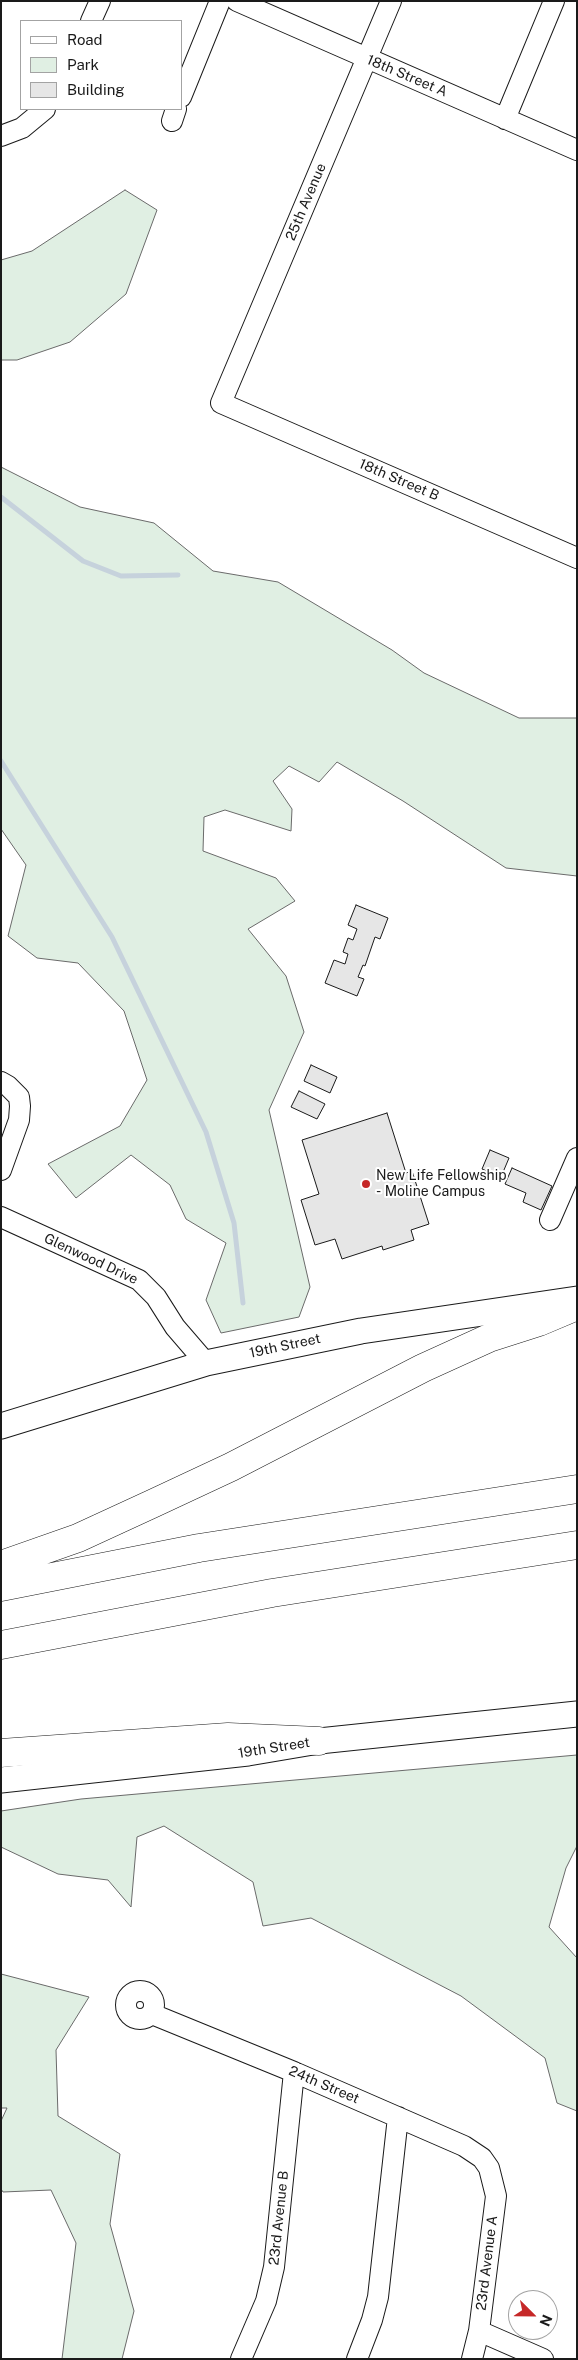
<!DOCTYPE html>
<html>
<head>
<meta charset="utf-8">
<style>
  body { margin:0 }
  #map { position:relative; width:578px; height:2360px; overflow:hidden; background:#fff; font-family:"Public Sans",sans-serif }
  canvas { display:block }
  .frame { position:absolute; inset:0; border:2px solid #1a1a1a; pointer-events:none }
  .legend { position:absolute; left:20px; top:20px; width:162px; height:90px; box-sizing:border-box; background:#fff; border:1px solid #a3a3a3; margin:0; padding:6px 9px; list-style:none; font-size:15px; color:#1a1a1a }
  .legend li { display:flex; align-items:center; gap:10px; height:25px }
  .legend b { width:25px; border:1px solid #a3a3a3 }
  .north { position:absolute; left:508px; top:2290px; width:50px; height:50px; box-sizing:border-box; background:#fff; border:1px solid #a3a3a3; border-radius:50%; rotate:113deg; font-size:14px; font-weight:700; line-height:20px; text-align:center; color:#1a1a1a }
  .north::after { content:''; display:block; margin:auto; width:18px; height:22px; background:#c62828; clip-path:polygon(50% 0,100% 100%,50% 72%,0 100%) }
</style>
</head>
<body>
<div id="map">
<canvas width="578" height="2360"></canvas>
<div class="frame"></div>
<ul class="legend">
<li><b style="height:6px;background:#fff"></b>Road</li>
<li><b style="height:14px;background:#e0efe3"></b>Park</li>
<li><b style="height:14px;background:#e6e6e6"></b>Building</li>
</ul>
<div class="north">N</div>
</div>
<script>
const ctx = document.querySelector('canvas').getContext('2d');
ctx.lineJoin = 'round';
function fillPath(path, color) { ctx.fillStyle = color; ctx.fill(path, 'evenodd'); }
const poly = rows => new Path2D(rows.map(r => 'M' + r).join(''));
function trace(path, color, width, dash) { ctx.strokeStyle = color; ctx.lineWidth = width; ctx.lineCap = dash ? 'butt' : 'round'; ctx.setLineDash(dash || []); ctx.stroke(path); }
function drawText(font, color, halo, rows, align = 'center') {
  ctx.font = font + ' "Public Sans",sans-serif'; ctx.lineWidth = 4; ctx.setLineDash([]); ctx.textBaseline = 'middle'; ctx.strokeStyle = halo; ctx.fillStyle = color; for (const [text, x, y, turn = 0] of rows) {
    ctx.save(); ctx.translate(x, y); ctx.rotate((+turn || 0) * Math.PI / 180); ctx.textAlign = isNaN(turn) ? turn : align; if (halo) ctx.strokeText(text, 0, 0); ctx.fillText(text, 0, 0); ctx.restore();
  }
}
const green = poly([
  [125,190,157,210,126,294,70,342,17,360,1,360,1,260,32,251,125,190],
  [1,467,80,507,154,523,213,571,278,582,392,650,424,673,519,718,577,718,577,876,506,868,403,801,337,762,319,782,289,766,273,781,292,809,291,831,225,810,204,817,203,851,276,878,295,901,248,929,286,976,304,1032,269,1110,310,1287,299,1317,221,1333,206,1300,226,1243,186,1219,170,1185,131,1155,76,1198,48,1164,120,1126,147,1080,124,1011,78,963,37,958,8,936,26,865,1,829,1,467],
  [577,1755,577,1846,566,1868,549,1927,577,1958,577,2111,557,2103,545,2058,461,1996,311,1918,263,1926,253,1882,164,1826,137,1837,131,1907,108,1880,58,1874,1,1847,1,1811,81,1799,577,1755],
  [1,1974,89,1997,56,2050,58,2116,120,2154,110,2224,134,2311,122,2359,62,2359,76,2243,51,2190,3,2192,1,2189,1,2121,7,2108,1,2108,1,1974]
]);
fillPath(green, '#e0efe3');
trace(green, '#6a6a6a', 1);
trace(poly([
  [1,497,83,561,121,576,178,575],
  [1,761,112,937,206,1132,234,1223,243,1303]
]), '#c6d2dc', 5);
const building = poly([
  [356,905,388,918,380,939,375,937,365,966,363,965,358,977,364,979,357,996,325,983,334,960,345,964,348,954,343,952,348,938,353,940,357,929,348,925,356,905],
  [311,1065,337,1077,330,1093,304,1081,311,1065],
  [299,1091,325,1104,317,1119,291,1107,299,1091],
  [387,1113,406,1173,412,1171,429,1224,411,1230,414,1240,383,1250,382,1246,342,1259,335,1239,315,1245,301,1200,319,1194,302,1140,387,1113],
  [490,1150,509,1158,501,1177,482,1169,490,1150],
  [512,1168,552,1186,541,1210,523,1202,526,1193,505,1184,512,1168]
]);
fillPath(building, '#e6e6e6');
trace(building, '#1a1a1a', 1);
const minor = poly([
  [237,1,577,150],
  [391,1,221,403,577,558],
  [91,21,100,1],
  [181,97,220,1],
  [505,119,554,1],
  [172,121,176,109],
  [1,136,22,128,45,109],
  [1,1082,8,1086,19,1097,20,1106,19,1120,1,1170],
  [1,1217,139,1280,156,1297,175,1327,206,1363],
  [550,1220,577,1158],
  '126 2005a14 14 0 1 1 28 0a14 14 0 1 1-28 0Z',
  [152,2014,294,2072,464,2146,482,2158,489,2168,496,2196,479,2331,472,2359],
  [479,2331,543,2359],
  [241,2359,266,2301,274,2267,294,2072],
  [357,2359,372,2320,378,2297,398,2117]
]);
const major = poly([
  [1,1426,206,1363,361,1331,577,1299],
  [1,1780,248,1753,319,1741,577,1714]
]);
const highway = poly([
  [1,1565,78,1538,154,1503,231,1467,423,1368,489,1338,539,1322,577,1306],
  [1,1587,199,1548,577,1489],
  [1,1645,272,1593,577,1545],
  [1,1753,228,1737,319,1741]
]);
trace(minor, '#1a1a1a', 22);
trace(major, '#1a1a1a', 27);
trace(highway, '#1a1a1a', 29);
trace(minor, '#fff', 20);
trace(major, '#fff', 25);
trace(highway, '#fff', 28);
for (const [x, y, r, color] of [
  [366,1184,5,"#c62828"]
]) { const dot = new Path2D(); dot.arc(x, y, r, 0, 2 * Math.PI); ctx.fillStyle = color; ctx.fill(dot); trace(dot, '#fff', 2); }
drawText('14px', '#1a1a1a', '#fff', [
  ["18th Street A",407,76,23],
  ["25th Avenue",306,202,-67],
  ["18th Street B",399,480,23],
  ["Glenwood Drive",91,1259,25],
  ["19th Street",285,1346,-12],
  ["19th Street",274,1748,-9],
  ["24th Street",324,2085,23],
  ["23rd Avenue B",279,2218,-84],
  ["23rd Avenue A",487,2263,-83]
]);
drawText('14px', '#1a1a1a', '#fff', [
  ["New Life Fellowship",376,1176],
  ["- Moline Campus",376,1192]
], 'left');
</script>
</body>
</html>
